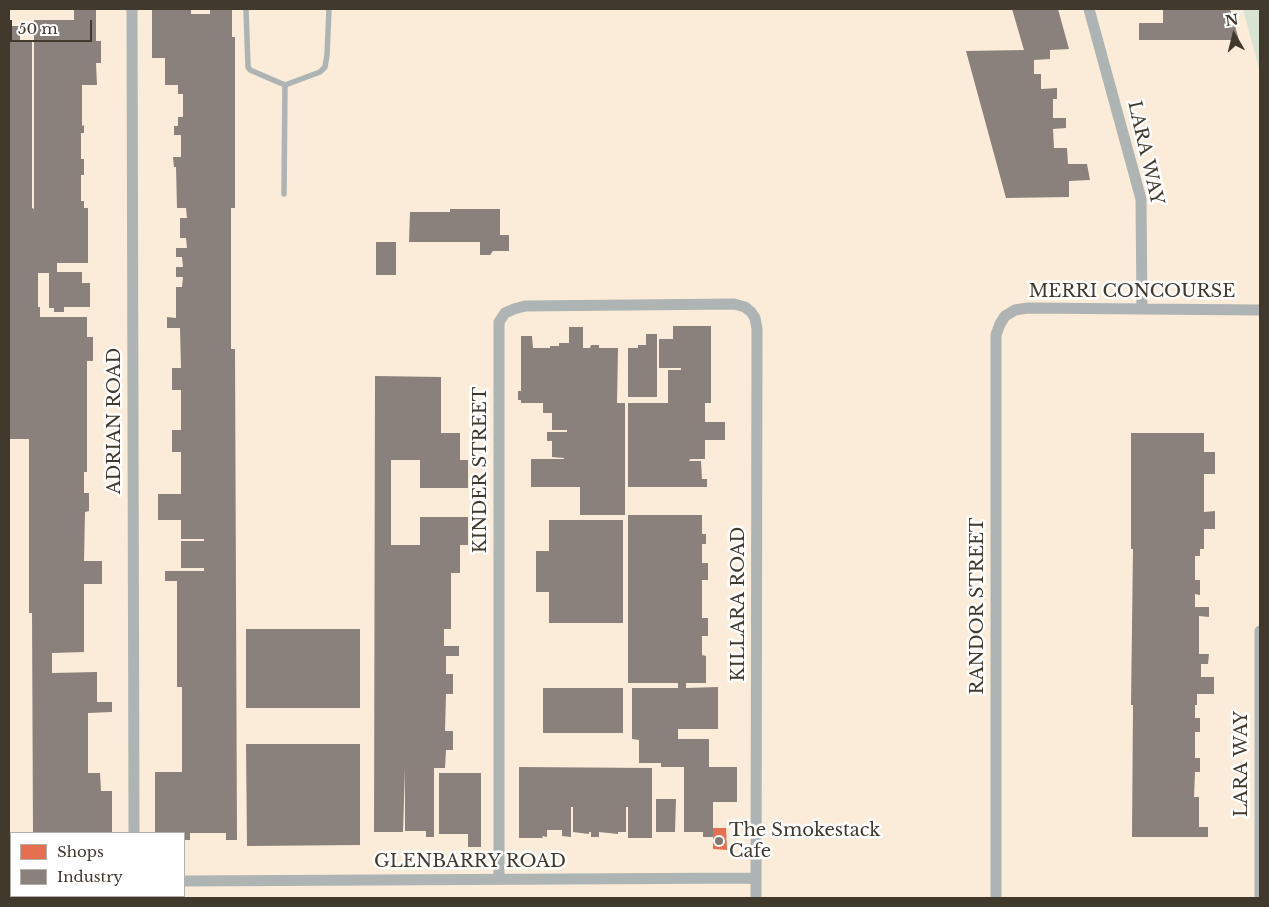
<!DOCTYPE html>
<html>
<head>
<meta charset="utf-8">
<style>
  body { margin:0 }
  #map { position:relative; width:1269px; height:907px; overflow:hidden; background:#f6f1eb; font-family:"Libre Baskerville",serif }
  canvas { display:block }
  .frame { position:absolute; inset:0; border:10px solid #42392d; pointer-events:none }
  .legend { position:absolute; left:10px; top:832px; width:175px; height:65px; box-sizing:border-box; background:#fff; border:1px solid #b3b0ab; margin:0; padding:6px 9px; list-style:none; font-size:15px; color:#42392d }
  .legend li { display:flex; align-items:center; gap:10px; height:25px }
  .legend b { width:25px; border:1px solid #b3b0ab }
  .north { position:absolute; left:1209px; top:10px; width:50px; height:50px; -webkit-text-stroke:4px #fff; paint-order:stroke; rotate:352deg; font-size:14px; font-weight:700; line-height:20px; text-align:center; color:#42392d }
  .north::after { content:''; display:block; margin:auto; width:18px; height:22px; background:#42392d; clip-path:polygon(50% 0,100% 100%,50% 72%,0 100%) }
  .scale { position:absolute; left:10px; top:20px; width:82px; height:22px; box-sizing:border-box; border:2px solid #42392d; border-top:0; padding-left:6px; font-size:15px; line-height:18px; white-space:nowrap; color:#42392d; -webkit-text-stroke:4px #fff; paint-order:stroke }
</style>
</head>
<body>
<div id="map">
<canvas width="1269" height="907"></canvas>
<div class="frame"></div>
<ul class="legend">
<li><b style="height:14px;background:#e76f51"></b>Shops</li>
<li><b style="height:14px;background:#8a817c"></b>Industry</li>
</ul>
<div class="north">N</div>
<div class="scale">50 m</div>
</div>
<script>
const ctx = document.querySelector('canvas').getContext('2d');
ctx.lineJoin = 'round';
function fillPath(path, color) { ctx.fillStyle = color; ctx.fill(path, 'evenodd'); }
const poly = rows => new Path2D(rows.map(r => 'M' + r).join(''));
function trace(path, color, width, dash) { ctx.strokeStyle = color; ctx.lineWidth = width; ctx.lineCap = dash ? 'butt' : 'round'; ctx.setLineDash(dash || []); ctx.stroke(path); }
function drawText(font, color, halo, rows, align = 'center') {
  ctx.font = font + ' "Libre Baskerville",serif'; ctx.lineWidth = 5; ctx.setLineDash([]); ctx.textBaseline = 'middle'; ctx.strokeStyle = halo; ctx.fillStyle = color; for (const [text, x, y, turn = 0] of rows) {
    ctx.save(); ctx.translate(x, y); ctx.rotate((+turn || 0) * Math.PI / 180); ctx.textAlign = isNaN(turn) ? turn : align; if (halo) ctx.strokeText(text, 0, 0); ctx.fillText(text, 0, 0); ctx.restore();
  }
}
fillPath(poly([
  [9,9,1244,9,1260,68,1260,898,9,898],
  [11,833,184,833,184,896,11,896]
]), '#faecd8');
fillPath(poly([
  [1243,9,1260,9,1260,72]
]), '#d8e3d2');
fillPath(poly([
  [713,828,726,828,727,850,713,849]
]), '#e76f51');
fillPath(poly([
  [74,9,96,9,96,41,101,41,101,63,96,63,97,85,82,85,82,126,84,125,84,133,81,133,81,159,84,159,84,175,81,175,81,201,84,201,84,208,88,208,88,263,57,263,57,272,82,272,82,283,90,283,90,307,64,307,64,312,54,312,54,308,49,308,49,273,38,273,38,307,40,307,40,317,87,317,87,337,93,337,93,361,87,361,87,472,84,472,84,493,89,493,89,511,85,512,84,561,102,561,102,584,84,584,84,652,52,653,52,673,97,672,97,702,112,702,112,712,88,713,88,773,100,773,101,791,112,791,112,833,33,833,32,613,29,613,29,439,9,439,9,26,20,26,20,42,32,42,32,208,34,209,34,20,74,20],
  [152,9,191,9,191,14,210,14,210,10,232,10,232,37,235,37,235,208,231,208,231,349,235,349,237,840,226,840,226,833,190,833,190,840,184,840,184,833,155,833,155,772,182,772,182,687,177,687,177,581,165,581,165,571,204,571,204,568,181,568,181,541,204,541,204,539,181,539,181,520,158,520,158,494,181,494,181,452,172,452,172,430,181,430,181,390,172,390,172,368,181,368,180,328,167,328,167,317,176,318,176,287,182,287,183,277,176,277,176,267,183,267,182,257,176,257,176,248,187,248,186,238,180,238,180,218,187,218,186,208,177,208,176,167,174,167,173,157,181,157,181,135,174,135,174,126,178,126,178,117,183,117,183,94,178,94,178,85,165,85,165,58,152,58],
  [1012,9,1058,9,1069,49,1050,50,1050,59,1034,60,1034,74,1041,74,1041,89,1057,88,1057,99,1053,99,1053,118,1066,118,1066,128,1053,129,1054,148,1067,148,1068,164,1087,164,1090,180,1069,181,1069,197,1006,198,966,51,1024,50],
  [1163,9,1230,9,1239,40,1139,40,1139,23,1163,23],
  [450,209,500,209,500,235,509,235,509,251,493,251,490,255,480,255,480,242,409,242,410,212,450,212],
  [376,242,396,242,396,275,376,275],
  [673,326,711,326,711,403,705,403,705,422,725,422,725,440,705,440,705,459,690,459,689,461,701,461,702,479,707,479,707,487,628,487,628,403,668,403,668,370,681,370,681,368,659,368,659,339,673,339],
  [569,327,583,327,583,348,590,348,591,345,599,345,599,348,618,348,617,403,625,403,625,515,580,515,580,487,531,487,531,459,564,459,564,458,552,457,552,441,547,441,547,432,567,432,567,430,552,430,552,413,543,413,543,403,521,403,521,400,518,400,518,391,521,391,521,336,532,336,533,348,550,348,550,346,559,346,559,343,569,343],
  [646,334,657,334,657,397,628,397,628,348,638,348,638,345,646,345],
  [375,376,441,377,441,433,460,433,460,460,468,460,468,488,420,488,420,460,391,460,391,545,420,545,420,517,468,517,468,545,460,545,460,573,451,573,451,629,444,629,444,646,459,646,459,656,446,656,446,674,453,674,453,694,446,694,445,731,453,731,453,750,446,750,445,768,434,768,434,837,426,837,426,831,405,831,405,768,403,832,374,832],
  [1131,433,1204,433,1204,452,1215,452,1215,474,1204,474,1204,512,1215,511,1215,529,1204,529,1204,549,1200,549,1200,556,1195,556,1195,580,1200,580,1200,595,1195,594,1195,607,1209,607,1209,617,1199,616,1199,654,1209,654,1208,664,1201,664,1201,677,1214,677,1214,694,1197,694,1197,705,1195,705,1195,718,1200,718,1200,732,1195,732,1195,758,1200,758,1200,772,1195,772,1194,797,1199,797,1199,827,1208,827,1208,837,1132,837,1133,705,1131,705,1133,549,1131,549],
  [628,515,702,515,702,534,706,534,706,544,702,544,702,563,708,563,708,580,702,580,702,618,708,618,708,636,702,636,702,655,706,656,706,683,686,683,686,688,718,687,718,729,678,729,678,739,709,739,709,767,737,767,737,802,713,802,713,837,703,837,703,832,684,832,684,767,661,767,661,763,639,763,639,740,632,739,632,688,678,688,678,683,628,683],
  [549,520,623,520,623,623,549,623,549,592,536,592,536,551,549,551],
  [246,629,360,629,360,708,246,708],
  [543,688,623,688,623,733,543,733],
  [246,744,360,744,360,845,247,846],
  [519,767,652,768,652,838,628,838,628,807,626,807,626,832,618,832,618,834,599,832,599,837,591,837,591,832,589,832,589,834,573,832,573,807,571,807,571,837,562,836,562,830,547,830,547,837,542,836,543,838,519,838],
  [439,773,481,773,481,847,468,847,468,834,439,834],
  [656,799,676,799,675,832,656,832]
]), '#8a817c');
trace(poly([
  [246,9,248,67,250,70,285,85,320,72,325,67,327,55,329,9],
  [284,194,285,85]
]), '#aeb4b3', 5.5);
trace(poly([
  [132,9,134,833],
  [1089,9,1141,199,1142,309],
  [499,879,499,322,505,313,514,309,525,306,734,304,745,307,751,312,755,318,757,329,756,898],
  [9,881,11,881],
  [184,881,756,878],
  [996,898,996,335,1000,324,1005,316,1015,310,1028,308,1260,310],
  [1260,898,1260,631]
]), '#aeb4b3', 11);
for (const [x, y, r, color] of [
  [719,841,5,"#817970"]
]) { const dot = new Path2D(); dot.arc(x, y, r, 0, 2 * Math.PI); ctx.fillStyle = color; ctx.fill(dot); trace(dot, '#fff', 2); }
drawText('18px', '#42392d', '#fff', [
  ["LARA WAY",1145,153,77],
  ["MERRI CONCOURSE",1132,292],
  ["ADRIAN ROAD",115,421,-90],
  ["KINDER STREET",481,470,-90],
  ["KILLARA ROAD",739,604,-90],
  ["RANDOR STREET",978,606,-90],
  ["LARA WAY",1242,764,-90],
  ["GLENBARRY ROAD",470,862]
]);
drawText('18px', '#42392d', '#fff', [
  ["The Smokestack",729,831],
  ["Cafe",729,852]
], 'left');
</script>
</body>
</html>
